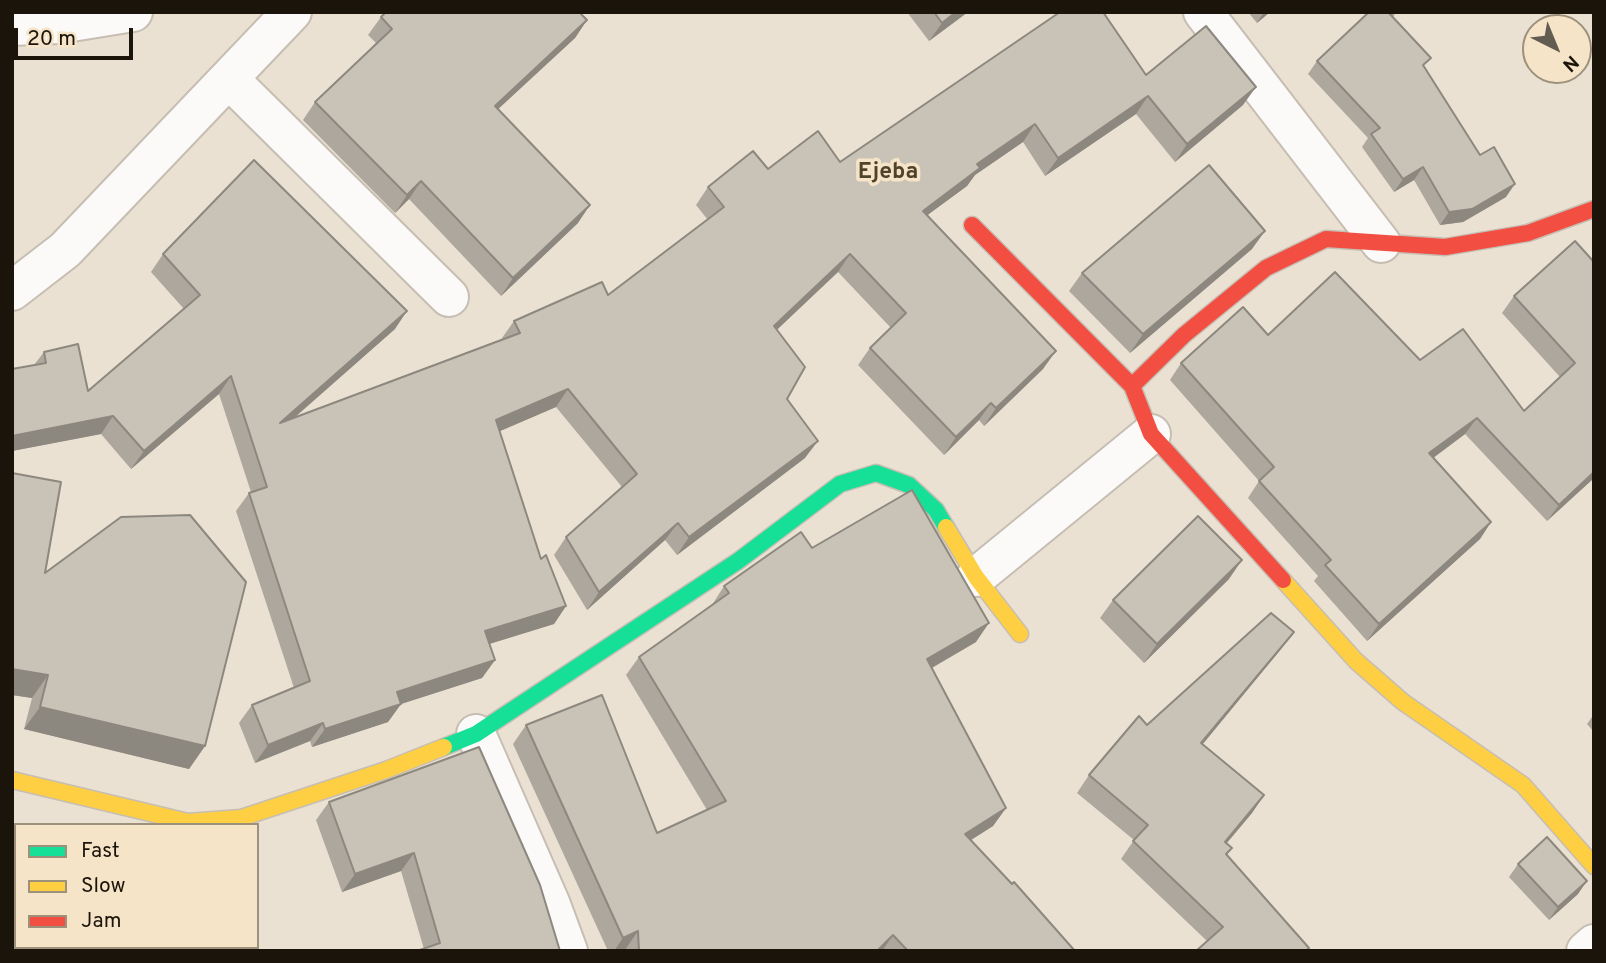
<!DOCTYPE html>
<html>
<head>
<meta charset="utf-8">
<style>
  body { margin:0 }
  #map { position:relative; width:1606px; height:963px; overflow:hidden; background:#eae1d2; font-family:Overpass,sans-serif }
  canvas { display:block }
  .frame { position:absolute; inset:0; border:14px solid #1a140a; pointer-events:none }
  .legend { position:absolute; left:14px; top:823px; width:245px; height:126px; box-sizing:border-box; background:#f5e4c8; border:2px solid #9d917c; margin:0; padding:9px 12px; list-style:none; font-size:21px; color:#1a140a }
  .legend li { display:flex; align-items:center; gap:14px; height:35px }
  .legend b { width:35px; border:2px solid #9d917c }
  .north { position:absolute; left:1522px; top:14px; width:70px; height:70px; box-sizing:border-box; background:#f5e4c8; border:2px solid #9d917c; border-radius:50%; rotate:137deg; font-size:19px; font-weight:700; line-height:28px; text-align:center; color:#1a140a }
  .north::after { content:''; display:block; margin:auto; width:24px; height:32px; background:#635c50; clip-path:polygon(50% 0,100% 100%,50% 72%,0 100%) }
  .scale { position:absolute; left:14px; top:28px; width:119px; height:32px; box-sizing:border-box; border:4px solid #1a140a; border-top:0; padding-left:9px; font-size:21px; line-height:24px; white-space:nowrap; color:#1a140a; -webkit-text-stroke:5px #f5e4c8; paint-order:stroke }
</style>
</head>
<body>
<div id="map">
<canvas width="1606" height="963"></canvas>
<div class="frame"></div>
<ul class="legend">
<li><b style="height:9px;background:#16e098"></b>Fast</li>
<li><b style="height:9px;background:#ffcf43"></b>Slow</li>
<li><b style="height:9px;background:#f24e42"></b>Jam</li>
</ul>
<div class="north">N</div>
<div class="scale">20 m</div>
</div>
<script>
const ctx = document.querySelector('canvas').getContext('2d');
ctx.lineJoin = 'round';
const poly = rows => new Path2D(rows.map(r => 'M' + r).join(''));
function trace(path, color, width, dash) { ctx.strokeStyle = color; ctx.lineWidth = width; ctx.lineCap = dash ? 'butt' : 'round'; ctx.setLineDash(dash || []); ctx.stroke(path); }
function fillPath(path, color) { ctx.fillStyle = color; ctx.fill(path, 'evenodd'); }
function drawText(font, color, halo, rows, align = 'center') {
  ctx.font = font + ' Overpass,sans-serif'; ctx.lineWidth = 7; ctx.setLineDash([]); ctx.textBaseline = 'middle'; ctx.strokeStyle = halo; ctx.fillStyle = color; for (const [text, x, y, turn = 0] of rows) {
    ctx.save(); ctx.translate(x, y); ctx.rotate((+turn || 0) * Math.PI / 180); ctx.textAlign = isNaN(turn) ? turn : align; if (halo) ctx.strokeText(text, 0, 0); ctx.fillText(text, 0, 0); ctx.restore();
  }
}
const street = poly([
  [1203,12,1381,243],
  [12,26,59,24,133,12],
  [229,79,449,297],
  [12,291,65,250,292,12],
  [976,577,1151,434],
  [476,734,551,905,568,951],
  [1586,951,1594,944]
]);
const fast = poly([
  [444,747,476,734,738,561,840,484,876,473,909,485,936,510,946,527]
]);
const slow = poly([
  [946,527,976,577,1020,634],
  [1283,580,1356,661,1403,702,1523,785,1594,866],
  [12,780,188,822,241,818,386,770,444,747]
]);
const jam = poly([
  [972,225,1132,386,1151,434,1283,580],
  [1132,386,1184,335,1266,268,1326,239,1445,247,1528,233,1594,209]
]);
trace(street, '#c6beb3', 42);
trace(fast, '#c6beb3', 19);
trace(slow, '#c6beb3', 19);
trace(jam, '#c6beb3', 19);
trace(street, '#fcfaf8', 38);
trace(fast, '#16e098', 16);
trace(slow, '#ffcf43', 16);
trace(jam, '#f24e42', 16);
fillPath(poly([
  [907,12,968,12,929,41],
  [1248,12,1270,12,1257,23],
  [1369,12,1396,12,1393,17,1506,197,1463,222,1440,225,1414,180,1394,192,1362,147,1368,138,1308,74,1317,61],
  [584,16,587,20,575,38,498,109,578,223,501,296,409,199,395,213,303,120,315,102,376,43,368,35,381,17],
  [1146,75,1243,105,1175,162,1136,114,1045,176,1023,142,975,175,967,186,927,215,1043,369,984,426,979,420,944,455,858,365,870,348,891,328,838,272,777,329,787,399,805,458,677,555,665,540,587,610,554,555,566,537,622,487,556,407,500,431,541,559,566,606,554,624,489,644,495,660,482,678,401,704,388,722,312,747,310,741,255,763,239,723,252,705,294,688,236,511,249,493,251,492,219,394,131,469,101,434,12,451,12,369,34,365,44,352,88,391,184,309,151,272,163,254,395,329,293,418,502,339,502,338,514,321,608,295,708,220,696,205,708,187,768,169,840,162],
  [1575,241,1594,478,1547,521,1465,434,1433,458,1491,522,1480,539,1367,641,1314,581,1318,576,1248,498,1259,481,1170,380,1181,363,1268,335,1420,360,1524,411,1560,377,1502,313,1514,296],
  [1252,249,1130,353,1069,291,1082,273],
  [12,473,45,573,205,746,189,769,24,729,32,698,12,695],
  [812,548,976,642,932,668,1006,808,993,826,971,840,1075,951,608,951,513,744,526,725,657,833,707,810,626,675,639,657,712,605,724,586],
  [1229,579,1144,663,1100,618,1113,600],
  [1281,649,1202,744,1264,795,1252,813,1227,843,1232,848,1227,855,1309,948,1207,941,1121,859,1134,840,1077,793,1089,775,1147,725],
  [1594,714,1594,732,1587,724],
  [479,747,560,951,424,949,401,871,342,892,316,820,329,802],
  [1518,864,1578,894,1549,920,1509,877]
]), '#ada79d');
fillPath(poly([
  [956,12,968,12,929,41,942,23],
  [1264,12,1270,12,1257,23],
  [587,20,575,38,482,124,495,106],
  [1256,87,1243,105,1175,162,1187,144],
  [1148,96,1136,114,1045,176,1058,158],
  [1035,124,1023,142,975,175,967,186,910,228,923,211,977,164],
  [1423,167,1414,180,1394,192,1403,179],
  [421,181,409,199,395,213,407,195],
  [1515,184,1506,197,1463,222,1440,225,1449,212],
  [590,205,578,223,501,296,513,278],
  [1265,231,1252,249,1130,353,1143,334],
  [850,254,838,272,762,344,774,326],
  [407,311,395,329,268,441,280,423],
  [1056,351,1043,369,984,426,996,408],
  [231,376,219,394,131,469,144,451],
  [568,389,556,407,484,438,496,420],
  [991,403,979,420,944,455,956,437],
  [113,416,101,434,12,451,12,436],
  [1477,418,1465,434,1417,470,1429,453],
  [818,441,805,458,677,555,689,537],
  [1594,472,1594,478,1547,521,1559,505],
  [1491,522,1480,539,1367,641,1379,624],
  [678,523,665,540,587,610,599,592],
  [1242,560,1229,579,1144,663,1157,644],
  [566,606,554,624,473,649,485,631],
  [989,623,976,642,914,678,927,659],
  [1294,632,1281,649,1189,761,1201,743],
  [495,660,482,678,401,704,388,722,312,747,325,729,397,692],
  [12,669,48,675,32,698,12,695],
  [40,707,205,746,189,769,24,729],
  [323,723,310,741,255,763,268,745],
  [1264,795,1252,813,1213,859,1225,842],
  [1006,808,993,826,952,852,965,834],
  [414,853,401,871,342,892,355,874],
  [1587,881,1578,894,1549,920,1558,907],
  [638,931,625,950,614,951,623,938],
  [893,935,882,951,877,951]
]), '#8d887f');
const building = poly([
  [386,12,583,12,581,14,587,20,495,106,590,205,513,278,421,181,407,195,315,102,392,29,381,17,386,12],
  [934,12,956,12,942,23,934,12],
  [1060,12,1103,12,1146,75,1206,26,1256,87,1187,144,1148,96,1058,158,1035,124,977,164,980,168,923,211,1056,351,996,408,991,403,956,437,870,348,906,313,850,254,774,326,805,367,787,399,818,441,689,537,678,523,599,592,566,537,637,474,568,389,496,420,541,559,546,555,566,606,485,631,495,660,397,692,401,704,325,729,323,723,268,745,252,705,310,681,249,493,267,487,231,376,144,451,113,416,12,436,12,369,46,363,44,352,78,344,88,391,200,295,163,254,254,160,407,311,280,423,520,333,514,321,602,282,608,295,724,207,708,187,753,151,768,169,818,131,840,162,1060,12],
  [1369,12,1388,12,1431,58,1423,65,1480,155,1494,147,1515,184,1472,209,1449,212,1423,167,1403,179,1371,134,1380,128,1317,61,1369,12],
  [1209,165,1265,231,1143,334,1082,273,1209,165],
  [1575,241,1594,262,1594,472,1559,505,1477,418,1429,453,1491,522,1379,624,1325,565,1331,560,1259,481,1274,467,1181,363,1243,307,1268,335,1335,272,1420,360,1463,329,1524,411,1575,363,1514,296,1575,241],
  [12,473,61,482,45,573,121,517,190,515,246,582,205,746,40,707,48,675,12,669,12,473],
  [912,490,989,623,927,659,1006,808,965,834,1012,884,1014,882,1075,951,908,951,893,935,877,951,639,951,638,931,623,938,526,725,602,695,657,833,726,801,639,657,729,593,724,586,801,532,812,548,912,490],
  [1198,516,1242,560,1157,644,1113,600,1198,516],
  [1271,613,1294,632,1201,743,1264,795,1225,842,1232,848,1226,854,1309,948,1306,951,1196,951,1223,927,1133,841,1148,825,1089,775,1139,716,1147,725,1271,613],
  [479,747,540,885,560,951,417,951,440,943,414,853,355,874,329,802,479,747],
  [12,835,16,836,16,947,169,947,169,951,12,951,12,835],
  [1547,837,1587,881,1558,907,1518,864,1547,837]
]);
fillPath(building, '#c9c2b6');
trace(building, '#8d887f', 2);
drawText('bold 23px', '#50432b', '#f5e4c8', [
  ["Ejeba",888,173]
]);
</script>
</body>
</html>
